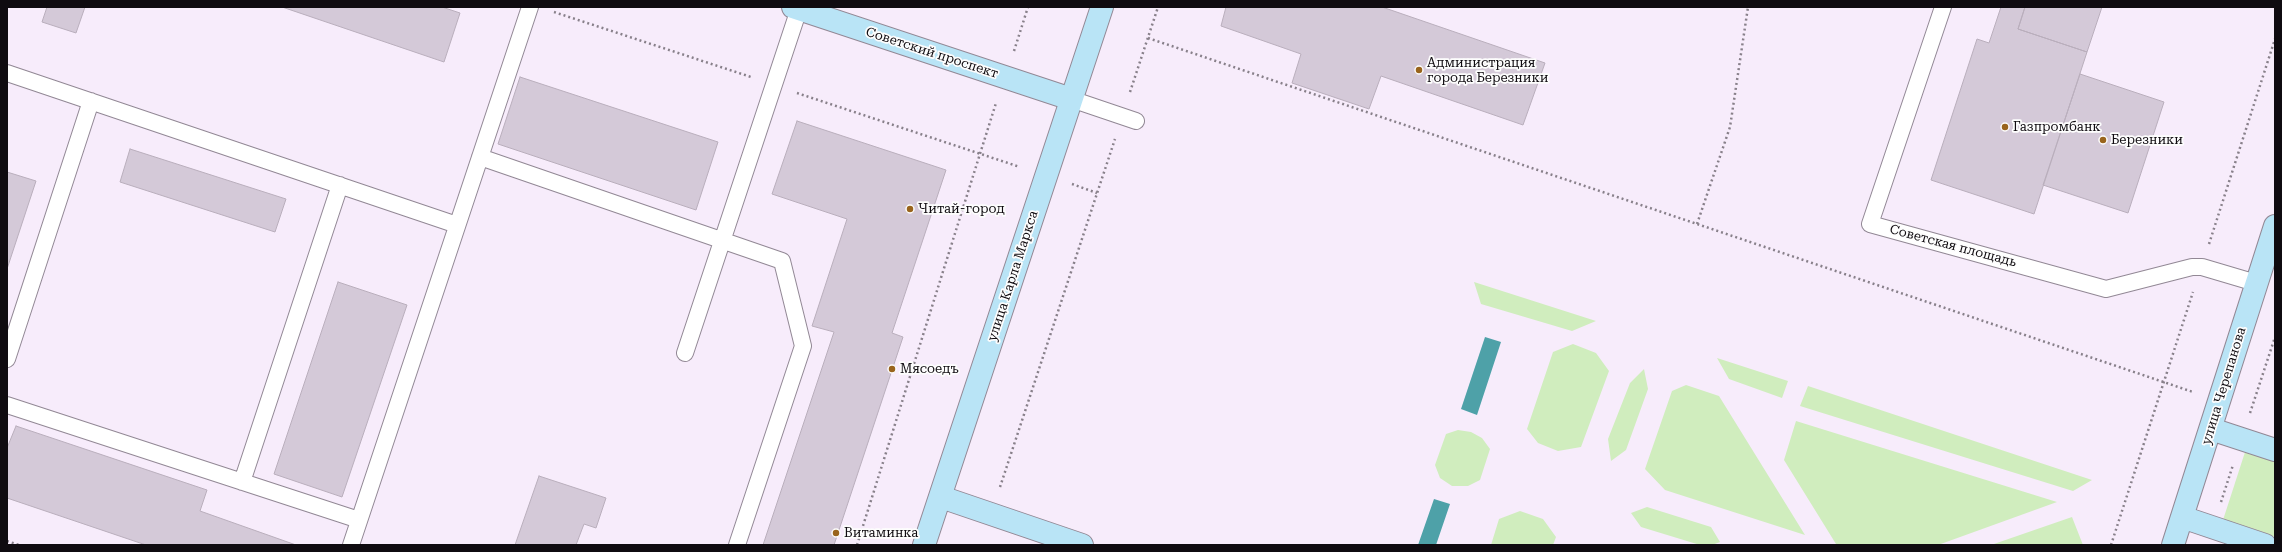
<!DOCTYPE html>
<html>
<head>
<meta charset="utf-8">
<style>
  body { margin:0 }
  #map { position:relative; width:2282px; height:552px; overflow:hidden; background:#f7ecfb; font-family:"Roboto Serif",serif }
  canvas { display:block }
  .frame { position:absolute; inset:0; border:8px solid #0f0b10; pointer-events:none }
</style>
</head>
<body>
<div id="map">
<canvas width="2282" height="552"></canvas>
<div class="frame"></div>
</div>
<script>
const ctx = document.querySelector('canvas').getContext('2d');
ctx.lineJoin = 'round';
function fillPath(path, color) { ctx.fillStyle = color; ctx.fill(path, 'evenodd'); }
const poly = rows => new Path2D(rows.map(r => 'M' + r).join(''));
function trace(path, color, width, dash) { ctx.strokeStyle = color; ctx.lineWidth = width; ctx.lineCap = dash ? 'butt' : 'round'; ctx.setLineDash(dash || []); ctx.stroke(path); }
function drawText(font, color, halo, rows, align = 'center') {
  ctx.font = font + ' "Roboto Serif",serif'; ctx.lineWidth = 3.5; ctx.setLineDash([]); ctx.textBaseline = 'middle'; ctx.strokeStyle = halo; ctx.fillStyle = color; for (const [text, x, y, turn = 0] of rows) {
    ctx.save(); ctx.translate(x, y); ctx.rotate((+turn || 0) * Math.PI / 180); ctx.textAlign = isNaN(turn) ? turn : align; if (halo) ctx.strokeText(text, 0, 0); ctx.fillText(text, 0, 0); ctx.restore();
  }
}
fillPath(poly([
  [1474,282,1596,321,1572,331,1481,304],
  [1573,344,1596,353,1609,371,1581,447,1558,451,1538,443,1527,429,1553,352],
  [1717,358,1788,381,1782,398,1729,379],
  [1644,369,1648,389,1626,450,1611,461,1608,439,1630,383],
  [1686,385,1719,396,1805,535,1665,490,1645,469,1672,391],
  [1808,386,2092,480,2073,491,1800,406],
  [1796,421,2057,502,1938,545,1836,544,1784,460],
  [1458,430,1471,432,1482,438,1490,449,1480,480,1468,486,1452,486,1440,478,1435,465,1446,434],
  [2246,449,2275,459,2275,537,2223,520],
  [1647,507,1711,527,1720,542,1712,545,1700,545,1641,527,1631,513],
  [1520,511,1543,519,1556,537,1553,545,1491,545,1499,519],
  [2072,517,2083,545,1991,545]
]), '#d0edbe');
fillPath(poly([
  [1485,337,1501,342,1477,415,1461,409],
  [1434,499,1450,504,1436,545,1418,545]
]), '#4ea1a8');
const building = poly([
  [47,7,85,7,76,33,42,22,47,7],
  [282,7,442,7,460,13,444,62,282,7],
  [1226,7,1382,7,1545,63,1523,125,1381,76,1369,109,1292,83,1301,54,1221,26,1226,7],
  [2001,7,2025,7,2018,29,2087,52,2034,214,1931,180,1977,39,1989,43,2001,7],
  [2025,7,2102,7,2087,52,2018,29,2025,7],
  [2080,74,2164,102,2128,213,2043,185,2080,74],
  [520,77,718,142,696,210,498,144,520,77],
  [797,121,946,170,892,333,903,337,834,545,763,545,834,332,812,326,847,219,772,194,797,121],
  [130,149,286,199,275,232,120,182,130,149],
  [7,172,36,181,7,269,7,172],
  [338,282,407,305,342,497,274,474,338,282],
  [16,426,207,490,200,511,296,545,146,545,7,498,7,448,16,426],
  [539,476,606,498,596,528,584,524,576,545,515,545,539,476]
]);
fillPath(building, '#d4c9d8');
trace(building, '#b9aebc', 1);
const lane = poly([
  [1943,7,1870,224,2106,289,2192,267,2202,267,2256,283],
  [7,73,457,225],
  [1071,99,1136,121],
  [480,157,782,261,803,346,737,545],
  [685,353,799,9],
  [7,359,91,101],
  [7,405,359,520],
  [242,482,340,185],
  [351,545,530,7]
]);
const secondary = poly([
  [793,7,1071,99],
  [2211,429,2275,450],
  [941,497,1082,545],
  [2182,517,2265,545],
  [924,545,1102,7],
  [2173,545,2275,226]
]);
trace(lane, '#928895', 18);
trace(secondary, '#928895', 24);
trace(poly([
  [554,12,751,77],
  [1148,38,2193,392],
  [1014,51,1028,7],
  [1130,92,1158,7],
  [797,93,1020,167],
  [1072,184,1097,193],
  [1697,224,1730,127,1748,7],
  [2209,244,2275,39],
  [2250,413,2275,337],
  [1000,487,1115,139],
  [2221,502,2233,465],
  [7,541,19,545],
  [857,545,996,103],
  [2111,545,2193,292]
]), '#88808a', 2.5, [2, 3]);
trace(lane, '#fff', 16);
trace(secondary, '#b9e4f6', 22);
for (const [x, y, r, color] of [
  [1419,70,4,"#99641c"],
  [2005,127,4,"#99641c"],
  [2103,140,4,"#99641c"],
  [910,209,4,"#99641c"],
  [892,369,4,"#99641c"],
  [836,533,4,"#99641c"]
]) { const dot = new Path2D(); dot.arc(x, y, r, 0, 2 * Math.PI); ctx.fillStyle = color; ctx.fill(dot); trace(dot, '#fdfdfd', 1.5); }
drawText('13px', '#0f0b10', '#fdfdfd', [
  ["Советский проспект",932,53,18],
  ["Советская площадь",1953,246,15],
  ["улица Карла Маркса",1013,276,-72],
  ["улица Черепанова",2224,386,-73]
]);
drawText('13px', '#0f0b10', '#fdfdfd', [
  ["Администрация",1427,63],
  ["города Березники",1427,78],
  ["Газпромбанк",2013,127],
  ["Березники",2111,140],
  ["Читай-город",918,209],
  ["Мясоедъ",900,369],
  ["Витаминка",844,533]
], 'left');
</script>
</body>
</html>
